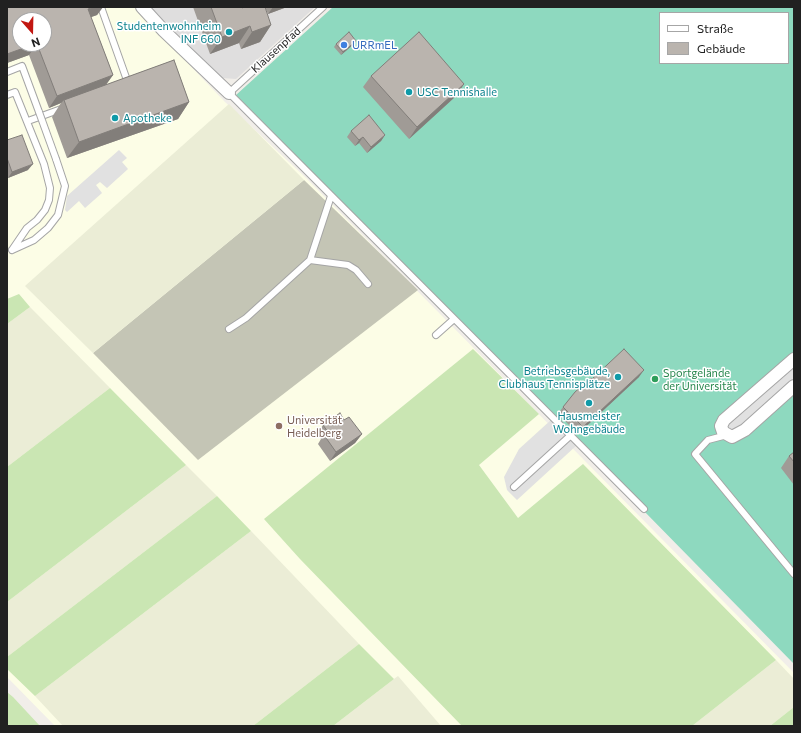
<!DOCTYPE html>
<html>
<head>
<meta charset="utf-8">
<style>
  body { margin:0 }
  #map { position:relative; width:801px; height:733px; overflow:hidden; background:#f1eee9; font-family:Commissioner,sans-serif }
  canvas { display:block }
  .frame { position:absolute; inset:0; border:8px solid #212121; pointer-events:none }
  .legend { position:absolute; left:659px; top:12px; width:130px; height:52px; box-sizing:border-box; background:#fff; border:1px solid #a6a6a6; margin:0; padding:5px 7px; list-style:none; font-size:12px; color:#212121 }
  .legend li { display:flex; align-items:center; gap:8px; height:20px }
  .legend b { width:20px; border:1px solid #a6a6a6 }
  .north { position:absolute; left:12px; top:12px; width:40px; height:40px; box-sizing:border-box; background:#fff; border:1px solid #a6a6a6; border-radius:50%; rotate:160deg; font-size:11px; font-weight:700; line-height:16px; text-align:center; color:#212121 }
  .north::after { content:''; display:block; margin:auto; width:14px; height:18px; background:#c21711; clip-path:polygon(50% 0,100% 100%,50% 72%,0 100%) }
</style>
</head>
<body>
<div id="map">
<canvas width="801" height="733"></canvas>
<div class="frame"></div>
<ul class="legend">
<li><b style="height:5px;background:#fff"></b>Straße</li>
<li><b style="height:11px;background:#bab4ae"></b>Gebäude</li>
</ul>
<div class="north">N</div>
</div>
<script>
const ctx = document.querySelector('canvas').getContext('2d');
ctx.lineJoin = 'round';
function fillPath(path, color) { ctx.fillStyle = color; ctx.fill(path, 'evenodd'); }
const poly = rows => new Path2D(rows.map(r => 'M' + r).join(''));
function trace(path, color, width, dash) { ctx.strokeStyle = color; ctx.lineWidth = width; ctx.lineCap = dash ? 'butt' : 'round'; ctx.setLineDash(dash || []); ctx.stroke(path); }
function drawText(font, color, halo, rows, align = 'center') {
  ctx.font = font + ' Commissioner,sans-serif'; ctx.lineWidth = 3; ctx.setLineDash([]); ctx.textBaseline = 'middle'; ctx.strokeStyle = halo; ctx.fillStyle = color; for (const [text, x, y, turn = 0] of rows) {
    ctx.save(); ctx.translate(x, y); ctx.rotate((+turn || 0) * Math.PI / 180); ctx.textAlign = isNaN(turn) ? turn : align; if (halo) ctx.strokeText(text, 0, 0); ctx.fillText(text, 0, 0); ctx.restore();
  }
}
fillPath(poly([
  [150,7,315,7,236,79,222,78]
]), '#dfdede');
fillPath(poly([
  [7,7,134,7,225,102,306,178,794,673,794,726,55,726,7,677],
  [20,20,44,20,44,44,20,44]
]), '#fcfde6');
fillPath(poly([
  [304,180,418,290,198,460,93,353]
]), '#c4c5b5');
fillPath(poly([
  [229,104,304,180,93,353,25,286],
  [30,307,110,388,7,467,7,324],
  [186,465,217,496,7,657,7,602],
  [251,531,359,644,253,726,63,726,35,696],
  [776,660,794,679,794,707,770,726,692,726],
  [398,676,441,726,333,726,394,679]
]), '#ebedd6');
fillPath(poly([
  [19,294,30,307,7,324,7,299],
  [473,349,539,414,479,465,518,518,583,464,776,660,692,726,462,726,300,559,264,519],
  [110,388,186,465,7,602,7,467],
  [217,496,251,531,35,696,7,669,7,657],
  [359,644,394,679,333,726,253,726],
  [7,692,13,697,40,726,7,726],
  [794,707,794,726,770,726]
]), '#cae6b3');
fillPath(poly([
  [333,7,794,7,794,664,236,95],
  [660,13,788,13,788,63,660,63]
]), '#8ed9bf');
fillPath(poly([
  [119,150,127,158,122,162,128,169,107,188,100,182,96,185,102,193,85,208,79,201,67,212,65,210,67,196],
  [794,359,794,386,732,437,724,420],
  [551,420,577,445,517,500,507,490,504,477,519,449]
]), '#e1e1e1');
const lane = poly([
  [101,7,128,83],
  [323,7,229,93,644,509],
  [7,72,22,66,39,112],
  [7,95,15,92,44,164,50,188,49,200,45,210,37,220,27,228,12,250],
  [28,121,64,108],
  [12,250,34,240,48,228,58,215,65,186,56,159],
  [310,260,348,265,356,270,368,284],
  [229,329,246,318,310,260,331,196],
  [436,335,454,319],
  [727,435,708,440,695,454,794,574],
  [514,487,571,435]
]);
const street = poly([
  [142,7,164,31,229,93],
  [794,359,724,420,721,426,723,432,732,437,745,430,794,386]
]);
trace(lane, '#a5a5a5', 8);
trace(street, '#a5a5a5', 14);
trace(lane, '#fff', 6);
trace(street, '#fff', 12);
const laneBridge = poly([
  [39,112,56,159]
]);
trace(laneBridge, '#a5a5a5', 8, []);
trace(laneBridge, '#fff', 6);
fillPath(poly([
  [7,7,103,7,97,15,91,17,113,75,106,85,174,60,189,102,178,119,67,158,52,117,61,103,49,108,29,55,7,63],
  [20,20,44,20,44,44,20,44],
  [193,7,242,7,271,25,260,42,241,49,239,43,210,54],
  [265,7,287,7,268,14],
  [336,44,354,44,341,55,334,47],
  [371,76,464,84,456,96,409,139,363,87],
  [351,131,385,135,381,141,367,153,359,143,355,146,347,137],
  [7,140,28,170,8,178,7,176],
  [639,377,578,434,558,414,563,407,592,379],
  [344,420,362,434,355,443,330,461,318,444,321,439,317,434,323,425],
  [794,452,794,485,781,468,789,456]
]), '#a09b96');
fillPath(poly([
  [95,7,103,7,97,15,80,21,88,9],
  [273,7,287,7,268,14],
  [271,25,260,42,241,49,252,32],
  [250,26,239,43,210,54,222,37],
  [356,41,354,44,341,55,343,52],
  [35,44,37,44,29,55,7,63,7,54],
  [113,75,104,87,64,100,61,103,49,108,57,96],
  [464,84,456,96,409,139,417,127],
  [189,102,178,119,67,158,79,142],
  [385,135,381,141,367,153,371,147],
  [363,137,359,143,355,146,359,140],
  [33,164,28,170,8,178,12,172],
  [644,370,639,377,578,434,583,427],
  [362,434,355,443,330,461,336,452]
]), '#827e7a');
const building = poly([
  [7,7,95,7,88,9,113,75,57,96,37,44,44,44,44,20,20,20,20,44,35,44,7,54,7,7],
  [211,7,242,7,242,8,244,7,265,7,271,25,252,32,250,26,222,37,211,7],
  [349,32,356,41,343,52,336,44,349,32],
  [419,32,464,84,417,127,371,76,419,32],
  [174,60,189,102,79,142,64,100,174,60],
  [369,115,385,135,371,147,363,137,359,140,351,131,369,115],
  [22,135,33,164,12,172,7,158,7,140,22,135],
  [624,349,644,370,583,427,563,407,575,392,591,378,592,379,624,349],
  [340,413,344,420,349,417,362,434,336,452,324,435,328,432,323,425,340,413],
  [794,452,794,462,789,456,794,452]
]);
fillPath(building, '#bab4ae');
trace(building, '#827e7a', 1);
for (const [x, y, r, color] of [
  [229,32,4,"#0f9aa8"],
  [344,45,4,"#3f7fe0"],
  [409,92,4,"#0f9aa8"],
  [115,118,4,"#0f9aa8"],
  [618,377,4,"#0f9aa8"],
  [655,379,4,"#2e9e5b"],
  [589,403,4,"#0f9aa8"],
  [279,426,4,"#8d6e63"]
]) { const dot = new Path2D(); dot.arc(x, y, r, 0, 2 * Math.PI); ctx.fillStyle = color; ctx.fill(dot); trace(dot, '#fff', 1.5); }
drawText('11px', '#0d838f', '#fff', [
  ["Studentenwohnheim",221,26],
  ["INF 660",221,39],
  ["USC Tennishalle",417,92,"left"],
  ["Apotheke",123,118,"left"],
  ["Betriebsgebäude,",610,371],
  ["Clubhaus Tennisplätze",610,384],
  ["Hausmeister",589,416,"center"],
  ["Wohngebäude",589,429,"center"]
], 'right');
drawText('11px', '#366cbe', '#fff', [
  ["URRmEL",352,45]
], 'left');
drawText('11px', '#212121', '#fff', [
  ["Klausenpfad",276,50,-42]
]);
drawText('11px', '#27864d', '#fff', [
  ["Sportgelände",663,373],
  ["der Universität",663,386]
], 'left');
drawText('11px', '#785e54', '#fff', [
  ["Universität",287,420],
  ["Heidelberg",287,433]
], 'left');
</script>
</body>
</html>
